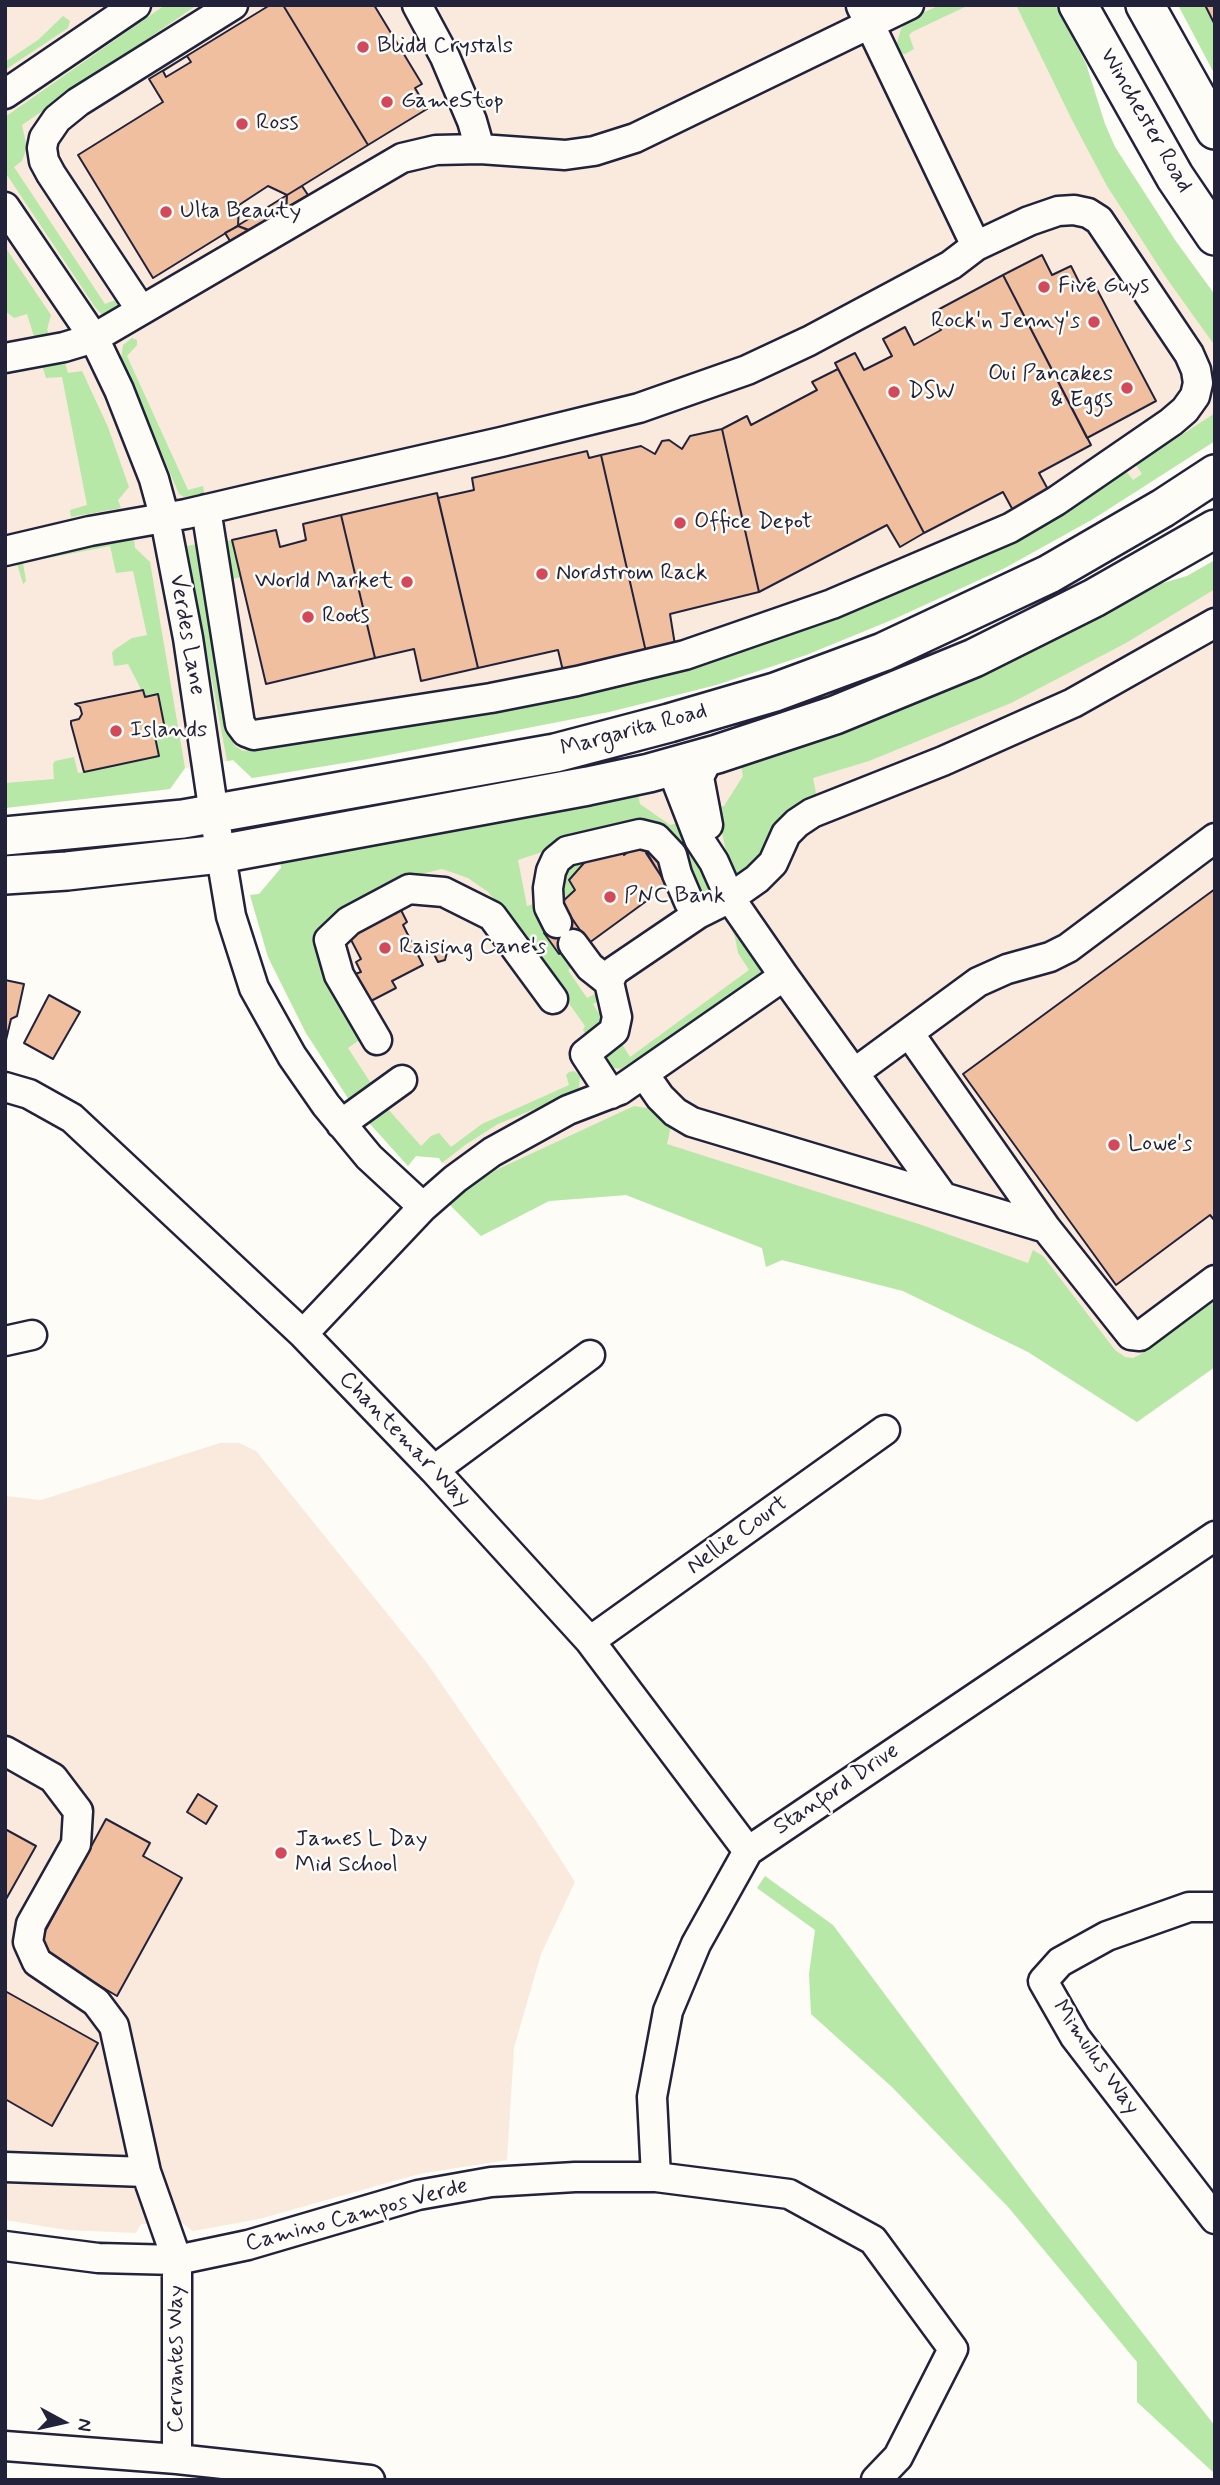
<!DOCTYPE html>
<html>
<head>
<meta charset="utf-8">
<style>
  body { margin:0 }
  #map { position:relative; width:1220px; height:2485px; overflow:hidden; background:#fdfcf7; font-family:Mynerve,sans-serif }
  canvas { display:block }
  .frame { position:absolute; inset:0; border:7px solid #22223b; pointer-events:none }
  .north { position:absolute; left:28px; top:2387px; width:70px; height:70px; -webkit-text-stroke:5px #fdfcf7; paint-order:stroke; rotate:98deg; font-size:19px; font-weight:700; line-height:28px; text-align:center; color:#22223b }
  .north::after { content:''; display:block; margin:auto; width:24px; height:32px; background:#22223b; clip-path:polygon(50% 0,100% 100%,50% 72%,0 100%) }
</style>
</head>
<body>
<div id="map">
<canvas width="1220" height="2485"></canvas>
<div class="frame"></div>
<div class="north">N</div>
</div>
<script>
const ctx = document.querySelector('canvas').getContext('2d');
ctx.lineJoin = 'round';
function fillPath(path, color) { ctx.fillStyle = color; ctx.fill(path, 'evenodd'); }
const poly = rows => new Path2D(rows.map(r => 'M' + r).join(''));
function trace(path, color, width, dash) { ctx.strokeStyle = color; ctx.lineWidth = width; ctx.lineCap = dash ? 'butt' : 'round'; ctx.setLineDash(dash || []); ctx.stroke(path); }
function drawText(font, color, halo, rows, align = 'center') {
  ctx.font = font + ' Mynerve,sans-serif'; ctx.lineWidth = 5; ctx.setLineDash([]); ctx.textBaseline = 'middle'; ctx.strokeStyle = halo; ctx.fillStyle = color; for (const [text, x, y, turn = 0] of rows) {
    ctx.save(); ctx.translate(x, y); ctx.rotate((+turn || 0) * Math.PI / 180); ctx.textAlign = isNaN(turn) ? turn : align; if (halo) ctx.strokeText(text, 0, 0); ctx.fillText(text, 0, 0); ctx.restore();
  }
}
fillPath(poly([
  [5,5,1055,5,1086,64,1105,124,1115,147,1175,240,1215,295,1215,441,1093,519,1003,569,894,619,806,655,716,685,609,712,368,759,252,778,233,760,185,768,170,789,5,808],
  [1215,560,1215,1367,1137,1422,1028,1352,903,1291,782,1260,766,1267,762,1248,626,1195,549,1201,481,1236,449,1204,461,1191,440,1158,416,1156,408,1166,306,1034,268,957,250,895,259,894,281,868,280,858,599,804,711,777,774,753,1143,589,1187,576],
  [220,1443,239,1443,256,1451,427,1663,538,1824,575,1882,541,1954,514,2048,507,2160,419,2174,259,2219,193,2231,182,2223,141,2224,136,2233,67,2230,5,2220,5,1496,41,1500]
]), '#f9eadd');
fillPath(poly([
  [165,5,197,5,22,125,26,143,25,153,22,161,14,167,105,304,118,299,124,309,111,318,103,316,95,307,5,172,5,117],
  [940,5,969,5,912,32,909,35,914,49,905,54,899,53,897,43,901,29,909,19],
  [1016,5,1055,5,1063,18,1086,64,1105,124,1115,147,1175,240,1215,295,1215,346,1165,276,1107,186,1072,120],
  [1178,5,1205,5,1215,25,1215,75],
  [63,16,70,21,68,28,5,70,5,62,38,40],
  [5,247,51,315,47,330,51,338,36,343,27,314,14,318,5,311],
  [132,338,137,340,137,345,127,356,188,490,203,486,204,492,199,497,189,500,179,494,121,359,123,345],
  [64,359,68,373,82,371,108,427,129,487,118,500,121,508,71,517,70,510,87,505,62,377,46,378,42,365],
  [1215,413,1215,441,1093,519,1003,569,894,619,806,655,716,685,609,712,368,759,252,778,233,760,227,761,187,546,197,544,230,736,235,746,243,751,579,692,1057,511,1126,471,1133,480,1142,474,1136,465],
  [134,538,135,548,150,562,185,768,170,789,5,808,5,783,54,779,53,764,55,761,74,757,78,773,159,756,154,732,165,729,158,695,145,697,128,664,114,666,112,653,114,650,132,638,147,635,133,571,116,573,110,546,23,563,26,581,23,584,15,557,107,539],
  [232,540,241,577,227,580,220,543],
  [1215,560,1215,589,1126,643,1011,703,869,761,813,778,816,793,815,798,798,805,784,818,763,855,741,875,734,874,730,868,716,808,724,806,743,776,741,766,1143,589,1187,576],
  [638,794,640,804,670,825,682,822,692,854,712,895,702,902,668,840,551,849,518,860,527,906,542,901,549,929,544,933,559,954,568,948,577,962,568,970,587,998,595,994,599,1001,593,1004,600,1015,607,1011,610,1015,588,1037,583,1030,585,1026,502,909,488,892,468,878,442,869,405,878,332,923,365,1036,348,1048,387,1108,421,1146,431,1136,439,1133,451,1147,482,1124,569,1085,566,1075,569,1072,574,1071,580,1076,579,1089,574,1093,498,1124,465,1145,442,1163,439,1158,416,1156,408,1166,351,1103,306,1033,268,957,250,895,259,894,281,868,280,858,599,804],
  [640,839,656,846,665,855,685,904,680,906,661,876,669,871,661,855,653,849,646,853,641,844,624,855,618,845,584,863,569,880,575,890,561,903,561,879,570,860,584,851],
  [729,919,761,965,761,971,751,981,656,1047,620,1069,610,1067,607,1059,612,1048,622,1044,630,1057,749,970,738,953,735,937,727,920],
  [634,1106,659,1110,671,1126,667,1144,922,1225,1028,1263,1033,1250,1043,1256,1115,1350,1125,1357,1133,1358,1141,1354,1215,1300,1215,1367,1137,1422,1028,1352,903,1291,782,1260,766,1267,762,1248,626,1195,549,1201,481,1236,449,1204,462,1191,496,1170],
  [765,1876,833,1925,1032,2191,1215,2426,1215,2474,1137,2402,1137,2362,1009,2208,893,2088,811,2014,809,1974,815,1930,757,1888]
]), '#b7e8a8');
const building = poly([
  [270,5,283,5,368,145,153,278,78,155,163,102,149,79,270,5],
  [283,5,374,5,422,84,415,88,427,109,368,145,283,5],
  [1205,5,1215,5,1215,25,1205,5],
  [187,56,191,62,166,77,163,71,187,56],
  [268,186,287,195,286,215,253,232,238,226,239,205,268,186],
  [302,186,308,195,286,208,287,195,302,186],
  [238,226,249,230,230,241,225,233,238,226],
  [1042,255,1052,275,1071,266,1080,284,1091,278,1156,401,1087,438,1003,275,1042,255],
  [1003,275,1091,445,1039,473,1051,495,1015,514,1003,492,924,533,835,363,855,353,864,370,892,356,883,339,905,327,914,345,941,330,932,313,1003,275],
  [838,369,924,533,900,547,887,525,759,592,722,429,747,416,751,425,817,390,812,382,838,369],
  [722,429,759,592,670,614,675,645,646,652,601,455,641,446,655,454,662,441,669,440,682,449,690,436,722,429],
  [587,451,589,458,601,455,646,652,563,671,558,650,478,668,438,498,474,490,472,478,587,451],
  [437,493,478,668,421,681,414,649,375,658,341,515,437,493],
  [341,515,375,658,266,684,232,540,276,530,280,547,306,540,303,524,341,515],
  [143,690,145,697,158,694,165,729,154,732,159,756,84,772,71,724,71,721,79,719,82,714,80,707,75,704,143,690],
  [641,843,667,886,589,943,561,903,575,890,569,880,584,863,599,854,618,844,624,855,641,843],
  [653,848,669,871,661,876,646,853,653,848],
  [1215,889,1215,1221,1210,1215,1116,1285,963,1074,1215,889],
  [401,910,407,922,403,925,423,965,392,981,396,988,369,1002,355,974,361,972,356,962,361,959,349,936,401,910],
  [569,914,584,936,559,954,544,933,569,914],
  [440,948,447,952,445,960,438,962,434,954,440,948],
  [5,980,24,984,17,1016,11,1019,6,1040,5,980],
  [49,995,80,1012,53,1059,24,1043,49,995],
  [198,1794,217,1806,206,1824,187,1812,198,1794],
  [106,1819,150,1843,143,1856,182,1878,117,1996,36,1948,106,1819],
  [5,1829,36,1846,5,1901,5,1829],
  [5,1991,98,2043,52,2126,5,2099,5,1991]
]);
fillPath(building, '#f0bfa0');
trace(building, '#22223b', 2);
const minor = poly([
  [417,5,445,57,472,121,480,149],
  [861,6,976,246],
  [5,94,136,5],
  [5,207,94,338,119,390,154,479,165,519,188,638,214,814,231,916,254,988,292,1056,326,1105,369,1157,423,1207],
  [141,310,51,174,44,161,42,148,44,138,57,119,78,102,233,5],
  [5,358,64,347,94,338,402,158,436,150,480,149,565,155,594,151,635,138,909,5],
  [5,551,90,531,186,514,263,496,501,442,639,408,747,370,809,341,951,265,976,246,1029,221,1058,211,1074,210,1088,213,1099,220,1189,354,1196,370,1198,383,1195,396,1185,410,1171,422,1056,501,1010,528,832,604,685,655,577,681,491,698,254,735,246,732,240,724,206,509],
  [708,825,699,777,705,765,717,754],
  [557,923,549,907,548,888,551,871,556,860,567,851,640,834,656,838,672,855,677,874,689,902,698,914],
  [573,944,590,967,609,982],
  [784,976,943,1197],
  [909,1033,1046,1228],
  [377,1040,339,975,329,940,349,921,409,889,444,892,492,916,553,999],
  [854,1073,978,982,1007,969,1050,957,1068,948,1215,838],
  [644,1074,660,1097,675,1112,692,1122,1046,1228,1131,1335,1140,1336,1215,1280],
  [5,1087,29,1094,72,1118,303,1334,434,1470,590,1641,748,1851],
  [611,1094,585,1054,614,1031,617,1017,609,982,614,971,698,914,730,898,757,879,773,863,786,834,797,823,812,813,943,761,1073,703,1215,623],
  [341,1124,402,1080],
  [303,1334,423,1207,455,1179,492,1152,568,1110,620,1090,784,976,730,898,714,862,699,839,671,767],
  [5,1341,32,1335],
  [434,1470,590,1355],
  [590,1641,885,1430],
  [5,1751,53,1778,78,1811,76,1844,31,1924,28,1942,37,1962,96,2002,114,2026,146,2172],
  [1215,1907,1189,1907,1107,1936,1060,1962,1043,1981,1075,2037,1215,2219],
  [5,2167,146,2172,177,2260,177,2459],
  [656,2177,652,2097,668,2011,696,1944,748,1851,1215,1536],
  [5,2246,98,2258,177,2260,248,2245,418,2195,491,2182,575,2177,656,2177,789,2194,873,2240,953,2349,898,2457,876,2480],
  [5,2446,177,2459,370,2480]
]);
const major = poly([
  [1078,5,1175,177,1215,236],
  [1145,5,1215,130],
  [5,836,183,819,555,753,669,723,775,692,883,652,1049,574,1163,508,1215,474],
  [5,875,67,871,220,854,588,786,649,773,717,754,835,715,974,658,1094,598,1215,529]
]);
trace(minor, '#22223b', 33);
trace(major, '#22223b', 42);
trace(minor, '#fdfcf7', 28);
trace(major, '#fdfcf7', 37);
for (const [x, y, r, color] of [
  [363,47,7,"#d1495b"],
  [387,102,7,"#d1495b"],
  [242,124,7,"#d1495b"],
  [166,212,7,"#d1495b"],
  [1044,287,7,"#d1495b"],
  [1094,322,7,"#d1495b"],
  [1127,388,7,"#d1495b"],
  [894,392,7,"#d1495b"],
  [680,523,7,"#d1495b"],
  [542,574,7,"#d1495b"],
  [407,582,7,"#d1495b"],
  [308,617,7,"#d1495b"],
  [116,731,7,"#d1495b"],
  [610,897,7,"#d1495b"],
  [385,948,7,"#d1495b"],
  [1114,1145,7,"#d1495b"],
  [281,1853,7,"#d1495b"]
]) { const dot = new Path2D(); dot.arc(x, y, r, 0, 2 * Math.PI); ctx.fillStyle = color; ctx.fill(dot); trace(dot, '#fdfcf7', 2.5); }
drawText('23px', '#22223b', '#fdfcf7', [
  ["Blidd Crystals",377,47],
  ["GameStop",401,102],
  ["Ross",256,124],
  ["Ulta Beauty",180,212],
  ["Five Guys",1058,287],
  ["Rock'n Jenny's",1080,322,"right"],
  ["Oui Pancakes",1113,375,"right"],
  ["& Eggs",1113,401,"right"],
  ["DSW",908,392],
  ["Office Depot",694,523],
  ["Nordstrom Rack",556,574],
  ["World Market",393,582,"right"],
  ["Roots",322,617],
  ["Islands",130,731],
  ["PNC Bank",624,897],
  ["Raising Cane's",399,948],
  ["Lowe's",1128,1145],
  ["James L Day",295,1840],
  ["Mid School",295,1866]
], 'left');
drawText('23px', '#22223b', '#fdfcf7', [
  ["Winchester Road",1145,121,60],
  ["Verdes Lane",186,635,80],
  ["Margarita Road",634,731,-15],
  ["Chantemar Way",404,1440,46],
  ["Nellie Court",738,1536,-36],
  ["Stanford Drive",837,1790,-34],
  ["Mimulus Way",1095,2058,55],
  ["Camino Campos Verde",357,2216,-15],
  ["Cervantes Way",177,2359,-90]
]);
</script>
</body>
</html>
